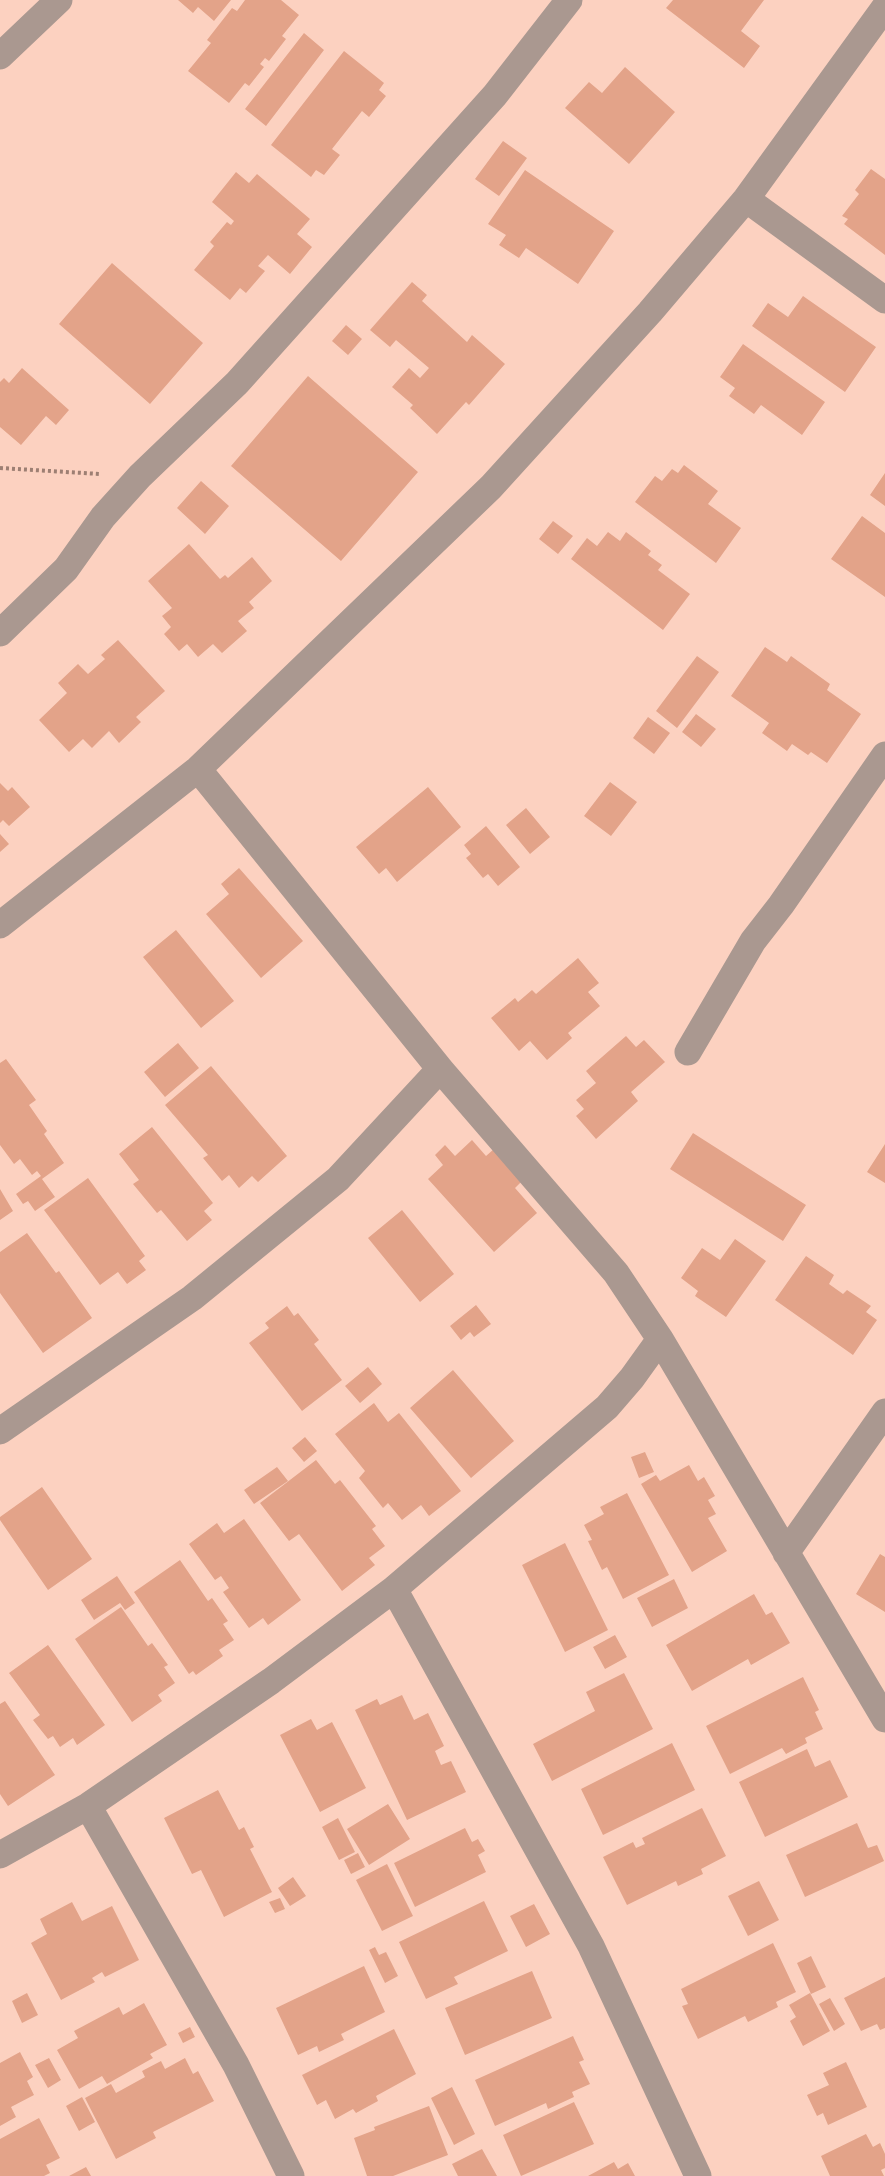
<!DOCTYPE html>
<html>
<head>
<meta charset="utf-8">
<style>
  body { margin:0 }
  canvas { display:block; background:#fcd1c0 }
</style>
</head>
<body>
<canvas width="885" height="2176"></canvas>
<script>
const ctx = document.querySelector('canvas').getContext('2d');
ctx.lineJoin = 'round';
function fillPath(path, color) { ctx.fillStyle = color; ctx.fill(path, 'evenodd'); }
const poly = rows => new Path2D(rows.map(r => 'M' + r).join(''));
function trace(path, color, width, dash) { ctx.strokeStyle = color; ctx.lineWidth = width; ctx.lineCap = dash ? 'butt' : 'round'; ctx.setLineDash(dash || []); ctx.stroke(path); }
fillPath(poly([
  [178,0,231,0,214,21,198,7,193,13],
  [245,0,281,0,299,15,282,36,286,39,269,61,265,58,260,64,264,67,249,86,245,83,229,103,188,71,211,43,207,40,232,8,237,11],
  [673,0,764,0,741,31,760,46,744,68,666,8],
  [304,33,324,50,266,126,245,109],
  [344,51,384,83,379,90,386,96,369,117,362,111,332,149,340,155,324,175,316,170,311,177,271,145],
  [625,67,675,112,629,164,565,108,589,82,602,93],
  [503,141,527,158,499,196,475,179],
  [871,169,885,179,885,255,844,224,848,219,842,216,859,194,855,190],
  [525,170,614,231,578,284,526,248,519,258,499,245,506,235,488,224],
  [236,172,249,183,257,174,310,219,297,234,312,247,290,274,268,255,258,266,265,271,246,293,240,288,230,300,194,270,214,246,210,242,227,222,231,225,234,221,212,202],
  [112,263,203,343,150,404,59,324],
  [412,282,427,295,422,301,467,342,472,335,505,364,469,405,466,402,437,434,410,408,413,405,392,387,409,368,420,378,429,368,396,340,390,347,370,330],
  [803,296,876,347,845,392,752,326,768,303,788,317],
  [346,325,362,339,348,355,332,341],
  [743,344,825,402,802,435,761,405,754,414,729,396,735,388,720,377],
  [22,368,69,410,56,425,46,416,21,445,0,427,0,382,4,378,9,383],
  [308,376,418,472,341,561,231,466],
  [684,465,718,491,708,504,741,528,716,563,635,502,655,476,662,481,672,469,678,473],
  [885,473,885,506,870,495],
  [201,481,229,506,205,534,177,508],
  [862,516,885,533,885,597,831,559],
  [553,521,573,536,558,554,539,539],
  [608,532,620,541,626,532,651,551,648,555,662,565,658,570,690,594,663,630,571,559,587,538,597,546],
  [189,544,220,579,225,575,228,578,252,557,272,581,249,602,254,608,238,621,247,631,222,653,213,644,198,657,187,644,179,651,164,634,171,627,162,616,172,608,148,581],
  [118,640,165,691,136,717,141,722,119,743,109,731,92,748,83,739,69,752,39,720,67,693,58,683,78,664,88,674,105,659,101,655],
  [765,647,787,662,791,656,830,684,827,690,861,714,827,763,811,752,808,755,792,744,787,751,762,733,769,723,731,696],
  [697,656,719,672,677,728,656,711],
  [696,714,716,729,701,747,682,732],
  [648,717,670,733,654,754,633,738],
  [610,782,637,802,611,836,584,816],
  [0,783,8,791,12,787,30,807,9,826,3,820,0,823],
  [428,787,461,827,397,882,386,868,379,874,356,847],
  [526,808,550,837,530,854,506,825],
  [486,826,520,867,498,886,488,874,483,878,466,858,471,854,464,845],
  [0,834,9,844,0,852],
  [239,868,303,941,261,978,206,914,229,894,221,884],
  [176,930,234,1001,201,1028,143,957],
  [578,958,599,983,588,992,600,1006,568,1033,572,1038,547,1060,530,1041,519,1051,491,1018,515,998,518,1002,532,990,536,994],
  [626,1036,636,1047,644,1040,665,1062,631,1092,638,1101,596,1139,576,1116,584,1109,576,1100,596,1083,586,1071],
  [178,1043,199,1068,165,1097,144,1072],
  [6,1059,36,1100,29,1105,47,1131,44,1134,64,1163,42,1179,55,1197,35,1211,28,1201,23,1204,16,1194,41,1176,37,1171,32,1175,20,1159,14,1164,0,1145,0,1063],
  [211,1066,287,1156,258,1182,252,1176,239,1188,229,1175,222,1181,203,1158,208,1155,165,1105],
  [152,1127,213,1203,204,1211,212,1220,187,1241,161,1210,157,1213,133,1184,139,1180,119,1154],
  [693,1133,806,1205,783,1241,670,1169],
  [472,1140,486,1156,494,1149,522,1181,515,1188,537,1213,494,1252,428,1179,443,1165,435,1155,445,1145,455,1156],
  [885,1144,885,1183,867,1172],
  [88,1178,145,1256,139,1261,146,1270,127,1284,118,1272,100,1285,44,1210],
  [0,1189,13,1211,0,1220],
  [402,1210,454,1274,420,1302,368,1238],
  [27,1233,56,1273,59,1271,92,1318,43,1353,0,1293,0,1252],
  [735,1239,766,1261,726,1317,695,1296,698,1291,681,1278,702,1248,720,1260],
  [806,1256,834,1275,829,1284,843,1294,847,1290,871,1306,866,1312,877,1320,853,1355,775,1300],
  [476,1305,491,1324,474,1337,470,1332,461,1340,450,1326],
  [287,1306,294,1316,298,1313,319,1340,314,1344,342,1380,302,1411,249,1343,269,1328,265,1323],
  [368,1367,382,1384,360,1403,345,1386],
  [453,1370,514,1441,471,1478,410,1408],
  [374,1403,388,1422,399,1413,461,1491,429,1516,421,1505,402,1520,388,1503,383,1508,359,1478,365,1471,335,1434],
  [305,1437,317,1451,304,1462,292,1448],
  [645,1452,654,1472,639,1478,631,1457],
  [316,1460,335,1484,340,1480,376,1526,372,1529,385,1546,369,1558,375,1565,342,1591,299,1534,289,1541,260,1503],
  [689,1465,698,1481,704,1477,715,1496,708,1500,716,1514,708,1518,727,1551,692,1572,641,1484,656,1475,660,1481],
  [277,1467,288,1481,254,1504,244,1490],
  [42,1487,92,1559,48,1590,0,1520,0,1517],
  [627,1493,669,1575,623,1599,607,1567,602,1570,588,1541,592,1540,584,1525,604,1514,600,1507],
  [244,1519,301,1600,268,1625,263,1618,249,1628,223,1592,229,1588,221,1576,215,1580,189,1544,217,1523,224,1533],
  [565,1543,608,1630,565,1652,522,1565],
  [880,1554,885,1557,885,1612,856,1594],
  [180,1560,208,1601,212,1598,228,1621,223,1624,234,1640,219,1650,223,1656,196,1675,193,1671,189,1674,134,1592],
  [117,1576,135,1603,125,1610,120,1603,94,1620,81,1600],
  [674,1579,688,1608,652,1627,637,1598],
  [754,1594,766,1615,772,1612,790,1643,751,1665,748,1659,692,1691,666,1645],
  [121,1607,148,1646,152,1643,168,1665,164,1667,175,1683,158,1695,162,1701,132,1722,75,1639],
  [615,1635,627,1657,605,1669,593,1647],
  [48,1645,105,1725,77,1745,73,1738,60,1747,53,1736,48,1739,33,1720,40,1715,9,1673],
  [624,1673,653,1729,552,1781,533,1744,595,1711,586,1692],
  [803,1677,819,1710,815,1712,823,1729,805,1738,807,1743,786,1754,782,1748,730,1774,706,1726],
  [402,1695,414,1720,428,1713,444,1746,435,1751,441,1765,451,1761,466,1792,407,1820,355,1710,377,1699,380,1705],
  [5,1701,55,1775,8,1806,0,1794,0,1704],
  [311,1719,317,1730,332,1722,366,1788,320,1812,280,1735],
  [672,1743,695,1790,603,1835,581,1789],
  [807,1749,815,1767,830,1760,848,1797,765,1837,739,1782],
  [218,1790,239,1830,244,1827,254,1847,250,1849,272,1892,224,1917,201,1870,192,1874,164,1818],
  [388,1804,410,1839,369,1865,347,1829],
  [702,1808,726,1856,701,1869,703,1874,678,1886,676,1881,627,1905,603,1857,633,1842,636,1848,645,1844,642,1838],
  [338,1818,355,1852,339,1860,322,1827],
  [857,1823,868,1848,877,1845,884,1861,805,1897,786,1855],
  [465,1828,472,1842,478,1839,485,1851,478,1855,486,1872,415,1907,394,1863],
  [358,1853,365,1867,351,1874,344,1860],
  [387,1864,413,1916,382,1931,356,1880],
  [293,1877,306,1896,290,1906,278,1888],
  [759,1881,779,1920,748,1936,728,1896],
  [280,1898,285,1909,275,1913,269,1902],
  [484,1901,508,1951,454,1977,458,1984,426,1999,399,1942],
  [72,1902,82,1921,112,1906,139,1960,105,1977,102,1972,92,1978,95,1982,61,2000,31,1943,47,1934,40,1919],
  [534,1904,550,1934,526,1947,510,1916],
  [773,1943,796,1992,776,2002,778,2007,748,2022,745,2016,698,2039,682,2006,688,2004,681,1989],
  [375,1947,379,1955,386,1952,398,1976,385,1983,369,1950],
  [811,1956,826,1987,811,1994,797,1963],
  [364,1966,385,2012,341,2034,344,2040,319,2052,317,2046,298,2055,276,2008],
  [532,1971,552,2018,465,2055,445,2008],
  [885,1977,885,2028,880,2030,877,2024,861,2031,844,1998],
  [27,1993,38,2015,22,2023,12,2001],
  [810,1993,830,2031,803,2046,790,2021,796,2017,789,2005],
  [830,1998,845,2024,834,2031,819,2004],
  [144,2003,167,2045,150,2054,153,2058,107,2084,102,2076,79,2089,57,2050,78,2038,74,2031,119,2007,123,2015],
  [190,2027,195,2037,183,2043,178,2033],
  [394,2029,416,2074,376,2096,378,2101,356,2113,353,2109,335,2119,326,2100,317,2105,302,2075],
  [573,2036,584,2060,579,2062,590,2084,572,2092,574,2097,548,2109,546,2103,495,2126,475,2080],
  [20,2052,33,2077,27,2081,34,2095,11,2107,16,2117,0,2126,0,2063],
  [49,2058,61,2080,48,2088,35,2065],
  [185,2058,193,2074,198,2071,214,2101,153,2132,156,2138,116,2159,85,2098,111,2084,116,2093,145,2077,142,2071,161,2061,165,2069],
  [846,2062,867,2107,828,2125,823,2113,817,2116,807,2095,829,2085,823,2073],
  [452,2087,475,2134,454,2145,431,2098],
  [82,2097,95,2122,79,2131,66,2106],
  [574,2102,594,2144,521,2176,503,2135],
  [429,2106,448,2155,393,2176,367,2176,354,2138,375,2130,374,2127],
  [39,2118,60,2158,46,2165,50,2173,44,2176,0,2176,0,2139],
  [866,2134,873,2147,880,2143,885,2154,885,2168,881,2170,884,2176,830,2176,821,2156],
  [482,2149,497,2176,458,2176,452,2164],
  [614,2162,618,2169,628,2163,635,2176,588,2176],
  [86,2167,91,2176,69,2176]
]), '#e3a389');
trace(poly([
  [0,468,100,474]
]), '#9d7f73', 4, [3, 3]);
trace(poly([
  [0,56,59,0],
  [746,199,885,300],
  [0,633,66,569,103,517,140,476,237,383,495,95,569,0],
  [198,769,440,1069,616,1273,660,1339,885,1719],
  [0,925,198,769,491,487,650,312,746,199,885,7],
  [688,1052,753,941,781,905,885,755],
  [0,1431,192,1298,338,1179,440,1069],
  [786,1553,885,1412],
  [394,1589,591,1946,698,2176],
  [88,1806,236,2065,291,2176],
  [0,1855,88,1806,271,1681,394,1589,607,1407,632,1378,660,1339]
]), '#aa9890', 27);
</script>
</body>
</html>
